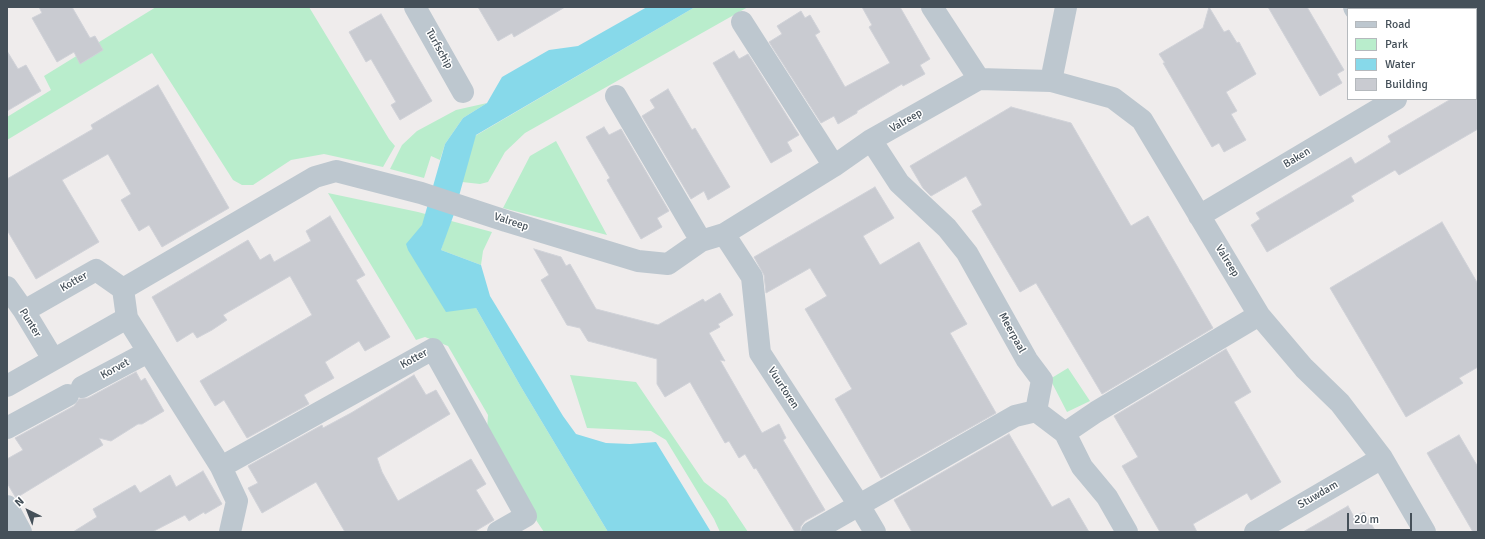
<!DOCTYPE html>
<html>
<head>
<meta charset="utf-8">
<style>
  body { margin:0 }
  #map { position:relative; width:1485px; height:539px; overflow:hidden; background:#efecec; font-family:Signika,sans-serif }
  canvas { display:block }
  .frame { position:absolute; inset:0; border:8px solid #455059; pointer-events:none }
  .legend { position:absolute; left:1347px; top:8px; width:130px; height:92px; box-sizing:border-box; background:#fff; border:1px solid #b5b9bd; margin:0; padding:5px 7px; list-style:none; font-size:12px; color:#455059 }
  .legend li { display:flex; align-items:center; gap:8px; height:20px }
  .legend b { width:20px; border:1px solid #b5b9bd }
  .north { position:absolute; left:8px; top:491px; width:40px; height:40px; -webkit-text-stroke:3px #fff; paint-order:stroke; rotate:317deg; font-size:11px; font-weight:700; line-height:16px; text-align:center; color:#455059 }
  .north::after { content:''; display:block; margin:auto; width:14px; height:18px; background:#455059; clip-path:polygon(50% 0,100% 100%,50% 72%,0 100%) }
  .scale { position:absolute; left:1347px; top:513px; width:65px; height:18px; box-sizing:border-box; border:2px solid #455059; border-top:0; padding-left:5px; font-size:12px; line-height:14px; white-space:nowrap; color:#455059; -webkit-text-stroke:3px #fff; paint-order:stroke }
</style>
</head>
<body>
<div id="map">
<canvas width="1485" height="539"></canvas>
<div class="frame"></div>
<ul class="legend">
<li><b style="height:5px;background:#bdc7cf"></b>Road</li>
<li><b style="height:11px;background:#b9edcc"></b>Park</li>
<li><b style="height:11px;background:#87d9ea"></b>Water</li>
<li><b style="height:11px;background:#c9cbd1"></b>Building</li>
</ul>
<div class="north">N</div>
<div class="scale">20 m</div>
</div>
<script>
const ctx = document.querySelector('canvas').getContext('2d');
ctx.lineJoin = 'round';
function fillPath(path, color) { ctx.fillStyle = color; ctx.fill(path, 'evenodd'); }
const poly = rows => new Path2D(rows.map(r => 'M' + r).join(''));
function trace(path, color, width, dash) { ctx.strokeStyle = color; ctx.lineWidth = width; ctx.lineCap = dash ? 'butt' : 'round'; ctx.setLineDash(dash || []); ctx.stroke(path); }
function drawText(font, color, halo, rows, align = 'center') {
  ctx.font = font + ' Signika,sans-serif'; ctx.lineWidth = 3; ctx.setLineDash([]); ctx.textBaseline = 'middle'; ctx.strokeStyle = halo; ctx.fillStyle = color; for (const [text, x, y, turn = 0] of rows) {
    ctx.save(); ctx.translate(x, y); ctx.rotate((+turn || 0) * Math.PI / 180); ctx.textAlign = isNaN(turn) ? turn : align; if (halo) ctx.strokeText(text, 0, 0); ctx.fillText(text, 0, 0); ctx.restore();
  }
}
fillPath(poly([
  [156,7,309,7,389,139,395,146,383,167,324,154,291,160,253,185,242,185,233,180,152,53,7,140,7,117,51,90,44,76],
  [695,7,748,7,525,133,505,152,488,182,480,184,462,182,475,136],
  [487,103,463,118,445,144,440,160,431,156,424,178,390,169,402,145,417,131,456,110],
  [556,141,607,235,503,208,530,156],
  [328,193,418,212,492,232,483,251,481,265,441,250,448,227,422,225,476,308,521,387,608,532,544,532,526,505,487,430,488,415,448,346,425,337,416,340],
  [1068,368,1090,401,1067,412,1050,379],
  [570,375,636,382,704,482,726,499,748,532,720,532,714,519,666,440,651,431,587,428]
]), '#b9edcc');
fillPath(poly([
  [647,7,695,7,476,135,454,214,441,250,481,265,490,296,563,416,576,434,606,443,630,444,656,442,711,532,608,532,521,387,476,308,446,312,408,250,406,244,422,225,445,144,463,118,487,103,502,77,549,50,578,46]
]), '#87d9ea');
const building = poly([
  [39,7,72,7,90,38,95,36,103,50,80,64,74,52,57,62,32,18,42,13,39,7],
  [478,7,565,7,514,37,512,33,498,41,478,7],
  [862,7,900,7,930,59,920,65,925,74,903,86,902,84,857,111,857,113,838,124,834,116,821,123,769,42,782,34,777,26,801,11,805,18,810,15,820,32,815,35,845,87,890,63,869,27,872,25,862,7],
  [1209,7,1224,32,1229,30,1237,43,1239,42,1256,74,1226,92,1237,111,1231,114,1246,140,1224,152,1219,143,1212,147,1163,63,1165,63,1159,54,1203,28,1209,7],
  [1268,7,1307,7,1344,70,1337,74,1342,83,1320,96,1268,7],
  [381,14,432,101,400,120,391,105,396,102,371,59,366,62,349,32,381,14],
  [7,51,18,69,26,65,41,91,7,111,7,51],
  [734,51,739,59,748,54,799,135,787,142,792,151,771,163,713,63,734,51],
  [158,85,229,208,162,247,149,225,139,231,121,200,131,194,108,154,62,180,99,242,36,279,7,230,7,179,93,129,91,125,158,85],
  [668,89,692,130,695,128,730,187,708,200,704,191,691,199,642,116,655,108,650,100,668,89],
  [1451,99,1478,99,1478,129,1399,175,1395,170,1351,196,1354,201,1267,252,1251,225,1260,219,1256,213,1351,157,1355,164,1391,142,1388,136,1451,99],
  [1011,107,1071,123,1131,226,1148,216,1213,328,1102,394,1036,283,1020,292,972,211,982,205,966,176,931,196,923,188,910,166,1011,107],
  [604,127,609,135,621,129,669,211,657,218,662,227,641,239,607,180,610,178,586,137,604,127],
  [875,187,894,218,863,236,880,265,919,242,967,324,950,333,996,413,881,478,835,399,852,389,805,309,827,296,810,268,766,293,764,275,754,257,875,187],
  [330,216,365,275,356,280,390,337,365,351,359,341,325,362,334,378,304,395,309,404,247,438,224,400,215,406,200,381,312,315,290,276,223,315,227,320,212,330,197,338,193,332,177,342,152,297,248,240,260,260,270,254,274,262,311,241,306,231,330,216],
  [1442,222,1478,284,1478,367,1459,378,1463,383,1406,417,1330,288,1442,222],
  [534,249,561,257,566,266,570,264,596,309,658,325,703,299,705,302,720,293,733,315,718,324,720,327,709,333,725,361,720,360,762,433,779,424,786,438,783,440,825,510,805,521,801,526,800,532,795,532,756,468,754,469,745,454,739,458,729,441,725,443,690,382,665,397,657,384,657,359,588,341,580,328,567,325,541,280,549,275,534,249],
  [1226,349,1251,392,1234,402,1281,482,1251,500,1247,493,1193,524,1197,532,1160,532,1122,466,1138,457,1114,416,1226,349],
  [136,372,141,381,145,378,164,411,142,424,138,424,111,441,99,438,103,445,16,498,7,483,7,459,23,450,15,438,74,406,79,399,88,398,136,372],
  [414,375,426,395,436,390,450,414,377,458,382,472,398,501,471,459,486,484,476,490,494,520,474,532,345,532,316,482,262,513,248,488,258,483,248,466,322,425,323,428,351,413,414,375],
  [1009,434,1052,507,1069,498,1089,532,912,532,894,500,1009,434],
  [1459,435,1478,467,1478,532,1473,532,1427,453,1459,435],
  [203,471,222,504,205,514,204,512,189,521,185,515,152,532,73,532,97,517,93,509,135,485,140,493,170,475,176,487,203,471],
  [1348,506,1354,517,1364,512,1376,532,1303,532,1348,506]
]);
fillPath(building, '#c9cbd1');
trace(building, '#d0d2d8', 1);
trace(poly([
  [415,7,463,92],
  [932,7,979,79],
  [1354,7,1355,9],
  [742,22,834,166],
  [1051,81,1066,7],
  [616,96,701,241],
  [871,140,899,183,947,228,967,253,1027,360,1042,380,1036,411,1065,433,1082,467,1107,497,1127,532],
  [1199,216,1396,99],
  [724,234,752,277,760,353,859,505,875,532],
  [7,287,24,311,53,359],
  [123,289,315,177,336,171,421,193,506,221,638,261,668,264,701,241,724,234,834,166,871,140,979,79,1051,81,1113,98,1142,120,1259,315,1304,368,1340,403,1382,458,1425,532],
  [24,311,96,270,123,289,127,318,221,467,237,501,230,532],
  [7,386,127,318],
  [82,387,148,352],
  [7,428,68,395],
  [1065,433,1096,412,1259,315],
  [221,467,433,349,526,516,498,532],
  [7,506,21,532],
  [812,532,1015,416,1036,411],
  [1255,532,1382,458]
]), '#bdc7cf', 22);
drawText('11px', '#455059', '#fff', [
  ["Turfschip",439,49,61],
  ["Valreep",906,121,-30],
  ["Baken",1297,158,-31],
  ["Valreep",511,222,18],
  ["Valreep",1227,261,58],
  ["Kotter",74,282,-30],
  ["Punter",30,323,58],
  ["Meerpaal",1012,333,61],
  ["Kotter",414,359,-29],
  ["Korvet",115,369,-29],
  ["Vuurtoren",783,388,57],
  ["Stuwdam",1318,495,-30]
]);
</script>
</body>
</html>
